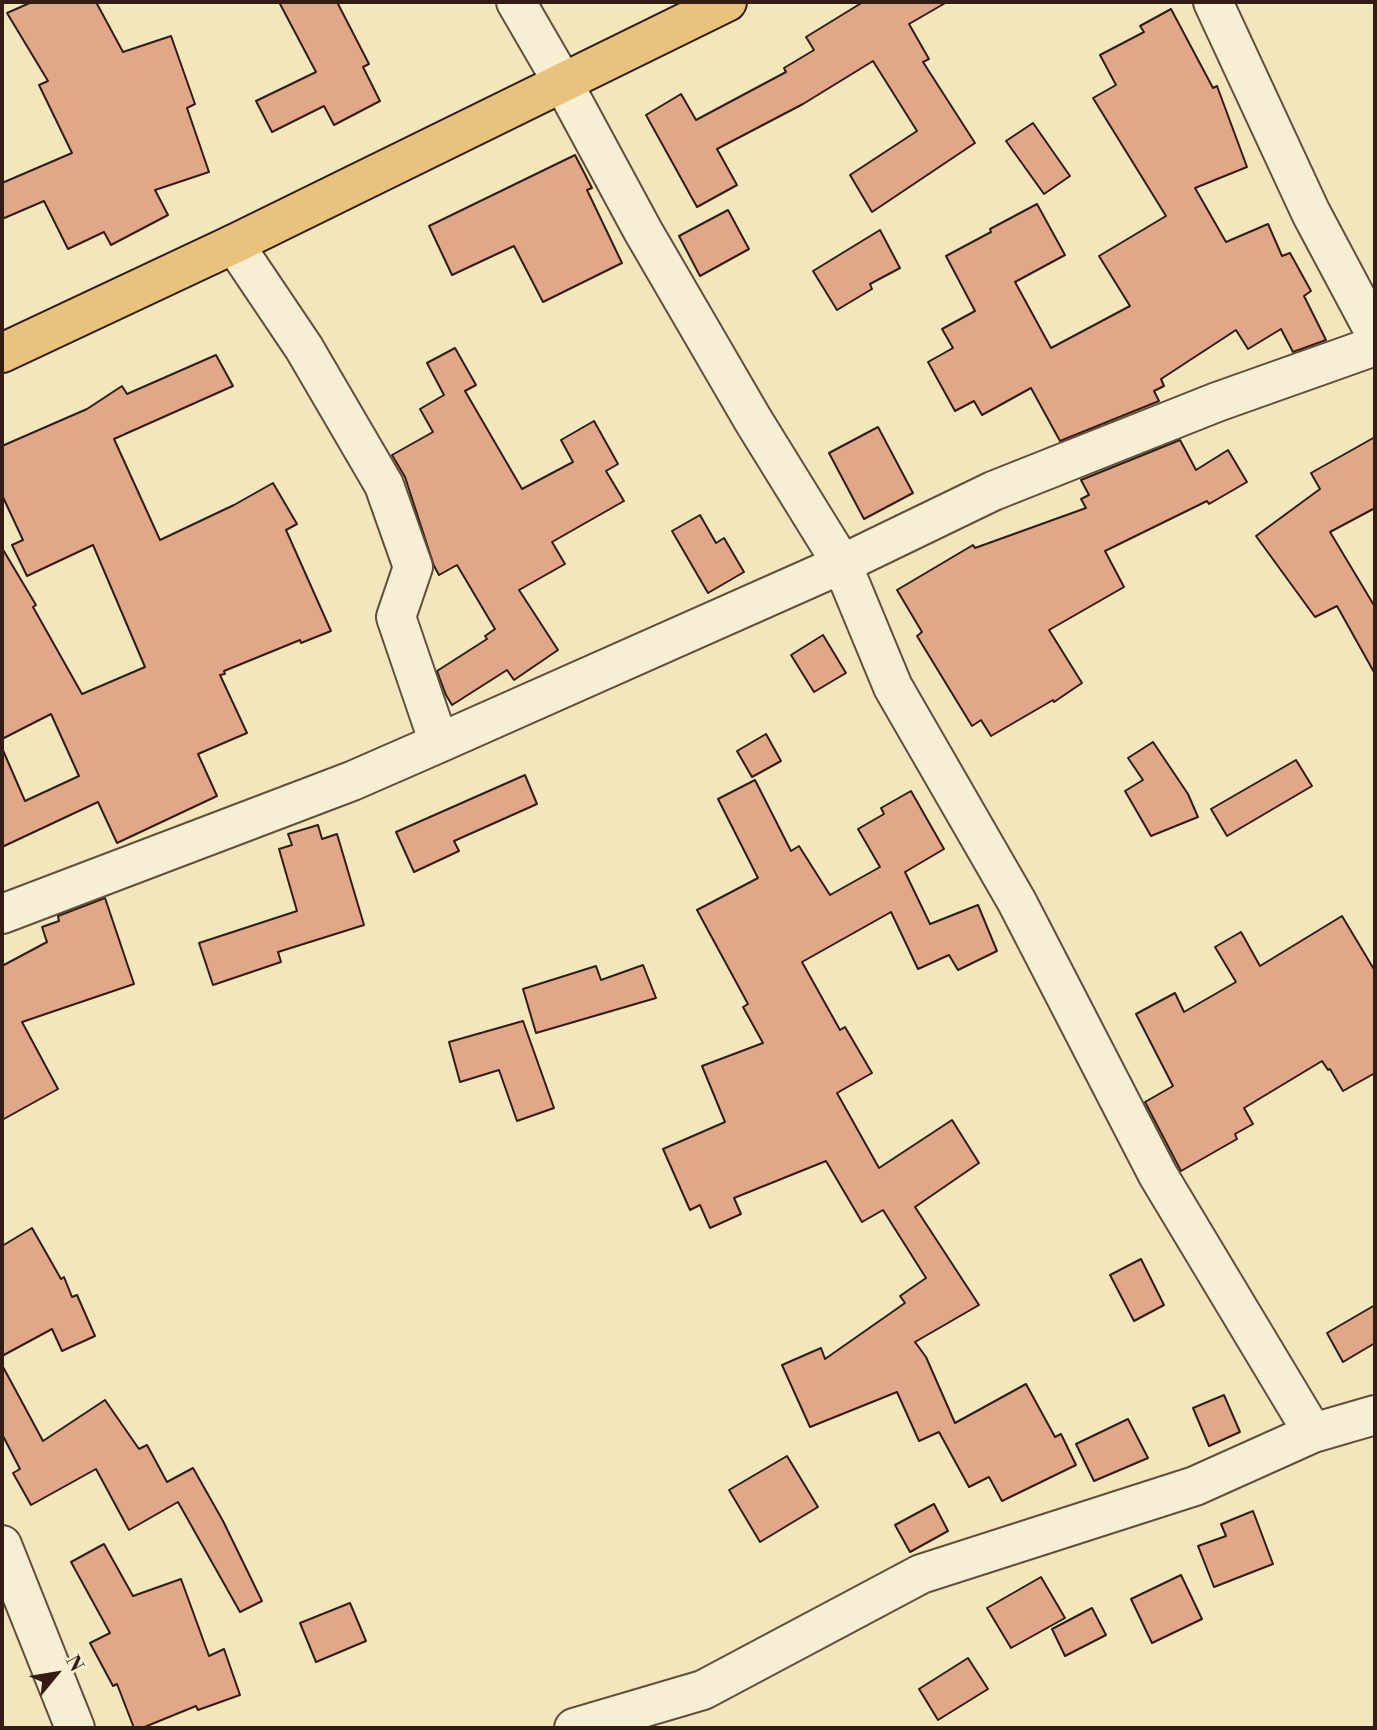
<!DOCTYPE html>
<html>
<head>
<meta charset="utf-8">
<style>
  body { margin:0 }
  #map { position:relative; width:1377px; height:1730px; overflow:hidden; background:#f1e6bc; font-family:"Libre Bodoni",serif }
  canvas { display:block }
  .frame { position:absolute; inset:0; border:4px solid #331c11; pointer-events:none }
  .north { position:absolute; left:21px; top:1639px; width:70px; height:70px; -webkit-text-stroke:5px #f6efd3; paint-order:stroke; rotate:60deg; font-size:19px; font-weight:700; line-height:28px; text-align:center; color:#331c11 }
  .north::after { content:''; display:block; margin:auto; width:24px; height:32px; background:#331c11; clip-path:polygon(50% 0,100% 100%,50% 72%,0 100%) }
</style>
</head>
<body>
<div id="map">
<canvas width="1377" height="1730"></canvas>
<div class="frame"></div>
<div class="north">N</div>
</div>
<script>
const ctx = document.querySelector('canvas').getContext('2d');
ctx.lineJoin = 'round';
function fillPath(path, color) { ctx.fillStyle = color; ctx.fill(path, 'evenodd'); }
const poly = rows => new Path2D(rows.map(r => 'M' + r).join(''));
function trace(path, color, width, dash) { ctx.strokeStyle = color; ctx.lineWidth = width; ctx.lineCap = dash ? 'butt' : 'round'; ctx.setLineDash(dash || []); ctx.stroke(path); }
const building = poly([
  [32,2,96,2,123,52,171,36,195,104,187,108,209,172,155,190,168,215,111,245,104,232,68,249,44,201,2,219,2,183,72,153,39,85,48,81,7,13,32,2],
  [279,2,337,2,369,64,363,67,380,101,334,125,324,106,272,132,256,101,316,72,279,2],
  [863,2,947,2,909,24,929,59,923,62,975,143,872,212,850,175,917,131,873,61,803,104,717,149,737,185,697,207,646,115,681,94,696,120,786,72,784,68,814,50,806,37,863,2],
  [1171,9,1213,88,1217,86,1247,167,1195,188,1226,242,1268,224,1282,256,1290,253,1311,291,1304,296,1326,340,1293,352,1281,329,1248,349,1236,330,1161,379,1164,386,1154,391,1159,401,1060,441,1031,388,982,415,974,401,955,411,928,362,953,348,942,329,975,311,946,256,991,232,990,229,1037,204,1065,255,1015,282,1051,348,1130,306,1099,256,1166,216,1093,98,1116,85,1100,55,1144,32,1140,26,1171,9],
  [1033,123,1070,176,1044,194,1006,141,1033,123],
  [575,155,592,188,587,190,622,263,543,302,514,246,452,275,429,226,575,155],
  [728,210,749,249,700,276,679,236,728,210],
  [880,230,900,268,870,284,872,289,837,310,813,271,880,230],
  [455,348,476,385,465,391,522,489,573,462,561,440,594,421,618,464,606,471,624,501,552,542,565,564,519,590,558,650,514,680,507,670,452,705,446,695,437,671,487,639,485,636,495,629,457,565,439,575,434,566,405,477,392,455,433,432,420,409,444,395,427,363,455,348],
  [216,355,233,386,114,439,160,540,234,505,273,483,297,524,286,530,331,631,301,643,300,640,224,671,225,674,220,675,247,733,198,754,217,796,117,843,98,802,2,847,2,748,25,801,79,776,51,714,2,739,2,548,36,605,33,607,82,694,145,667,93,545,27,576,12,545,23,540,2,495,2,446,87,409,122,386,127,394,216,355],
  [878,427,913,493,864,519,829,453,878,427],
  [1375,437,1375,508,1330,532,1375,607,1375,674,1337,606,1315,617,1256,536,1320,489,1311,473,1375,437],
  [1180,440,1196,470,1228,450,1247,482,1209,504,1207,501,1105,551,1124,587,1049,630,1082,683,1054,702,1053,700,991,736,981,720,972,726,917,636,922,632,897,590,973,545,975,548,1086,508,1081,499,1089,495,1081,480,1180,440],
  [700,515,716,543,724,538,744,572,708,593,672,531,700,515],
  [823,635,846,673,814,692,791,655,823,635],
  [766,734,781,761,752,777,737,751,766,734],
  [1153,742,1188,794,1198,817,1151,836,1125,791,1143,780,1128,758,1153,742],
  [1296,760,1312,786,1227,836,1211,809,1296,760],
  [525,775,537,804,454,841,459,851,414,872,396,832,525,775],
  [755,780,791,851,799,846,830,895,880,867,858,829,884,814,881,808,911,791,944,849,905,872,930,924,978,905,997,951,958,970,949,955,918,969,891,912,802,962,840,1030,845,1027,872,1073,837,1093,879,1168,952,1120,979,1163,915,1207,979,1305,915,1342,926,1357,955,1423,1026,1384,1055,1437,1061,1434,1076,1465,1002,1501,989,1477,969,1487,939,1432,919,1441,897,1392,810,1427,782,1365,821,1348,825,1359,905,1303,900,1296,926,1278,883,1210,862,1222,826,1161,734,1198,741,1214,710,1228,700,1205,690,1210,663,1149,725,1122,702,1066,763,1043,743,1007,748,1004,697,910,758,878,718,799,755,780],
  [318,825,322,839,337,834,364,925,278,952,281,962,213,985,199,943,297,911,279,849,292,845,288,834,318,825],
  [105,898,134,984,22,1022,58,1089,2,1120,2,966,47,942,42,927,59,921,58,916,105,898],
  [1342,916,1375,971,1375,1073,1343,1091,1330,1069,1328,1070,1322,1061,1244,1108,1253,1124,1235,1134,1237,1139,1181,1171,1145,1102,1173,1086,1136,1014,1175,993,1184,1012,1236,982,1215,947,1241,932,1260,966,1342,916],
  [643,965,656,998,536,1033,523,989,596,966,601,980,643,965],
  [523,1021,554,1108,517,1121,499,1070,460,1082,449,1042,523,1021],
  [32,1228,61,1279,64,1277,72,1297,77,1295,95,1336,62,1351,52,1329,2,1356,2,1246,32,1228],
  [1141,1259,1164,1305,1134,1321,1110,1275,1141,1259],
  [1375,1305,1375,1343,1343,1362,1327,1333,1375,1305],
  [2,1365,43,1441,105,1400,139,1449,147,1445,167,1482,193,1468,223,1521,262,1601,240,1612,178,1502,129,1530,96,1469,31,1505,13,1473,20,1469,2,1434,2,1365],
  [1224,1395,1240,1432,1209,1446,1193,1408,1224,1395],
  [1128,1419,1148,1458,1094,1481,1076,1444,1128,1419],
  [787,1456,818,1507,760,1542,729,1490,787,1456],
  [934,1504,948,1531,910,1552,895,1525,934,1504],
  [1253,1511,1273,1564,1214,1587,1198,1546,1226,1536,1221,1524,1253,1511],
  [104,1544,133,1596,181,1579,209,1656,224,1649,240,1695,198,1710,196,1706,142,1728,134,1728,117,1684,113,1686,90,1643,110,1633,71,1562,104,1544],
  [1181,1575,1202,1619,1152,1643,1131,1599,1181,1575],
  [1041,1577,1065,1618,1011,1648,987,1608,1041,1577],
  [350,1603,366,1641,316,1662,300,1623,350,1603],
  [1092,1608,1106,1635,1065,1656,1052,1629,1092,1608],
  [968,1658,988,1689,938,1720,919,1689,968,1658]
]);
fillPath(building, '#e0a888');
trace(building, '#331c11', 2);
const minor = poly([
  [516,2,563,83,643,231,753,420,842,564,893,687,1017,902,1158,1175,1313,1433],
  [1213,2,1311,213,1375,333],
  [234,244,304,348,384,485,413,567,396,617,439,743],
  [2,914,352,781,439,743,842,564,993,491,1217,402,1375,346],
  [2,1545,75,1728],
  [574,1728,703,1690,921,1574,1195,1486,1313,1433,1375,1415]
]);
const major = poly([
  [2,353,234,244,727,2]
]);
trace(minor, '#624e3c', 42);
trace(major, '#331c11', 42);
trace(minor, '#f6efd3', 38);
trace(major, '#e8c37e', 38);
</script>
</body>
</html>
